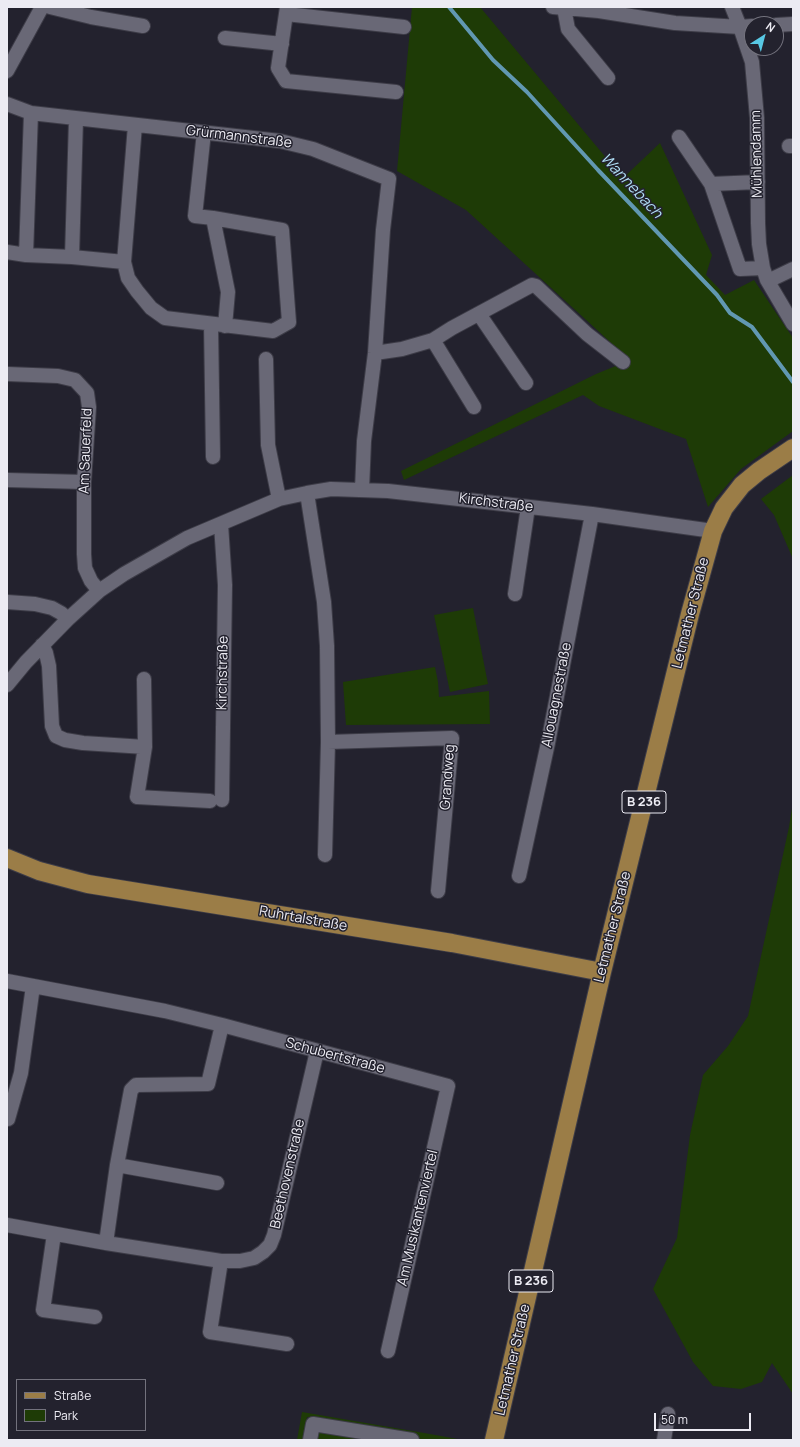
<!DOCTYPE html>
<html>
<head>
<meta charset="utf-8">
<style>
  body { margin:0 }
  #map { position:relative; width:800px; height:1447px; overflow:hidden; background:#23222e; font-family:Manrope,sans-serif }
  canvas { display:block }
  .frame { position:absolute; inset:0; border:8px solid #ecebf3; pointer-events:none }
  .legend { position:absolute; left:16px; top:1379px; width:130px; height:52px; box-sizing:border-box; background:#23222e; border:1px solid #73727d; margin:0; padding:5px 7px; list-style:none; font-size:12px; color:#ecebf3 }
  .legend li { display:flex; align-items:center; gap:8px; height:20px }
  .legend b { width:20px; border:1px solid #73727d }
  .north { position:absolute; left:744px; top:16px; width:40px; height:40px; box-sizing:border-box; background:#23222e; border:1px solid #73727d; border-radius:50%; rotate:36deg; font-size:11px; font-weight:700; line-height:16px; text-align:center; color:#ecebf3 }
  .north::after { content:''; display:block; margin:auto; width:14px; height:18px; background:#58c8e4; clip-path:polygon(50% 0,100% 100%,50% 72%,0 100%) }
  .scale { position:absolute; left:654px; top:1413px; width:97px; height:18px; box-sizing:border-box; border:2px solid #ecebf3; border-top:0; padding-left:5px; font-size:12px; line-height:14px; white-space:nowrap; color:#ecebf3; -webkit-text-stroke:3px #23222e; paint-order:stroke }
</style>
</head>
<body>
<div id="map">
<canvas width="800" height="1447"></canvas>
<div class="frame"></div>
<ul class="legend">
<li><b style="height:5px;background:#9b7d47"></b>Straße</li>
<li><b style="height:11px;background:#1e3b06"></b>Park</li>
</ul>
<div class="north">N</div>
<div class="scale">50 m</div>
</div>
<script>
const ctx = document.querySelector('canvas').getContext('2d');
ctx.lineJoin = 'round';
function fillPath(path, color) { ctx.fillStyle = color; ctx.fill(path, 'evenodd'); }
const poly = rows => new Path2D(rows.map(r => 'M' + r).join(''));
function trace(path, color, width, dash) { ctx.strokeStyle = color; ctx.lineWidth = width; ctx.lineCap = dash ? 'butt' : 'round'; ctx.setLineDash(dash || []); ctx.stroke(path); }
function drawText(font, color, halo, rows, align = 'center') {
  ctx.font = font + ' Manrope,sans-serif'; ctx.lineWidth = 3; ctx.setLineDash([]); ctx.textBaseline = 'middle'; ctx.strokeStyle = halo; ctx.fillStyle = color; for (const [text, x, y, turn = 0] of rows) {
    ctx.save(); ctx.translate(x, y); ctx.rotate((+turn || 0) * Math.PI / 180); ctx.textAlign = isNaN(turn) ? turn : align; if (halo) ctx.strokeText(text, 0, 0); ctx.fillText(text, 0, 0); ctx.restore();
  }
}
fillPath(poly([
  [412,7,480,7,623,178,660,143,712,255,706,275,725,295,754,280,793,338,793,431,741,469,708,507,686,439,599,406,583,395,404,480,401,471,596,374,628,361,608,340,466,210,397,171],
  [793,475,793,559,774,515,761,499],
  [473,608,488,684,450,692,434,615],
  [435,667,438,682,439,697,489,691,490,724,346,725,343,682],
  [793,802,793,1394,772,1363,762,1382,741,1389,713,1386,693,1362,653,1289,677,1238,690,1135,703,1075,728,1046,748,1016,789,827],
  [302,1412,430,1434,463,1440,421,1440,417,1436,307,1417,303,1440,297,1440],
  [321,1431,383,1440,314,1440,318,1433]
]), '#1e3b06');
trace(poly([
  [449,7,493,60,527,92,598,170,717,295,730,313,752,327,793,382]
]), '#6198b2', 4);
const minor = poly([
  [50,7,91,17,143,26],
  [287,7,278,68,286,81,396,92],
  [553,7,599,11,675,23,740,27,752,26],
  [732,7,740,27,752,62,757,118,758,223,759,244,763,268,767,280,793,324],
  [564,8,568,29,608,78],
  [286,14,404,27],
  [776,25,793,24],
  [225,38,282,44],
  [7,71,42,7],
  [7,104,31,113,280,141,313,149,389,179,383,230,375,353,364,441,362,490],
  [135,125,124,262,128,278,137,291,151,308,165,318,273,331,289,322,282,230,213,218,195,216,204,132],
  [679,137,711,184,740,269,763,268],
  [789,146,793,146],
  [711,184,758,182],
  [213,218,228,292,225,326],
  [7,252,26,255,31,113],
  [26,255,72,257,124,262],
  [72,257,76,119],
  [768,281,793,269],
  [479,314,526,383],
  [211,324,213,457],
  [433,340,474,407],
  [375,353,402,349,433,340,452,328,532,285,536,286,587,334,623,362],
  [266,359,268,445,279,499],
  [7,374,58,376,75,380,87,393,89,407,84,482,84,554,85,568,91,581,99,591],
  [7,480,84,482],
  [307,493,324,602,327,646,328,742,325,855],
  [221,524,225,585,222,800],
  [515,594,528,507],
  [7,602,35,604,52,608,61,613,68,619],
  [42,645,46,653,49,666,52,726,56,736,65,740,83,743,145,747,137,797,210,801],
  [144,679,145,747],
  [7,685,26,662,68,619,99,591,124,574,187,538,279,499,307,493,331,489,388,491,592,514,713,531],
  [328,742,452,738,438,891],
  [519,876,548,743,592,514],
  [7,981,165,1011,222,1025,448,1086,388,1351],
  [7,1118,8,1119,21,1073,33,986],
  [117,1165,217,1183],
  [7,1225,106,1243,221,1261,240,1261,254,1258,263,1252,270,1245,274,1235,317,1051],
  [54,1234,43,1310,95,1317],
  [106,1243,117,1165,131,1090,136,1085,208,1084,222,1025],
  [221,1261,210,1332,287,1344],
  [310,1440,313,1424,412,1440],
  [664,1440,668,1414]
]);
const major = poly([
  [7,858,39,871,88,884,452,943,602,972],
  [494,1440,602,972,690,614,713,531,724,508,742,485,759,471,793,448]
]);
trace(minor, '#3d3c47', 16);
trace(major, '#3d3c47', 20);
trace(minor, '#696876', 14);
trace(major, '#9b7d47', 18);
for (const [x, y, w] of [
  [644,802,44],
  [531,1281,44]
]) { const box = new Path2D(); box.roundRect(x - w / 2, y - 11, w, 22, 3); ctx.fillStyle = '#23222e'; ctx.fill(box); trace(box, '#ecebf3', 1); }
drawText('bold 13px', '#ecebf3', null, [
  ["B 236",644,802],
  ["B 236",531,1281]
]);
drawText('14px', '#ecebf3', '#23222e', [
  ["Grürmannstraße",239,137,7],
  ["Mühlendamm",757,154,-91],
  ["Am Sauerfeld",86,451,-88],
  ["Kirchstraße",496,503,7],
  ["Letmather Straße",691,613,-76],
  ["Kirchstraße",223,673,-89],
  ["Allouagnestraße",557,695,-79],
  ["Grandweg",448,777,-86],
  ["Ruhrtalstraße",303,919,10],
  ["Letmather Straße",613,927,-76],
  ["Schubertstraße",335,1056,15],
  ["Beethovenstraße",288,1174,-77],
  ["Am Musikantenviertel",418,1218,-77],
  ["Letmather Straße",513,1360,-77]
]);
drawText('italic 15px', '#b0def5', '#23222e', [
  ["Wannebach",631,186,47]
]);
</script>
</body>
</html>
